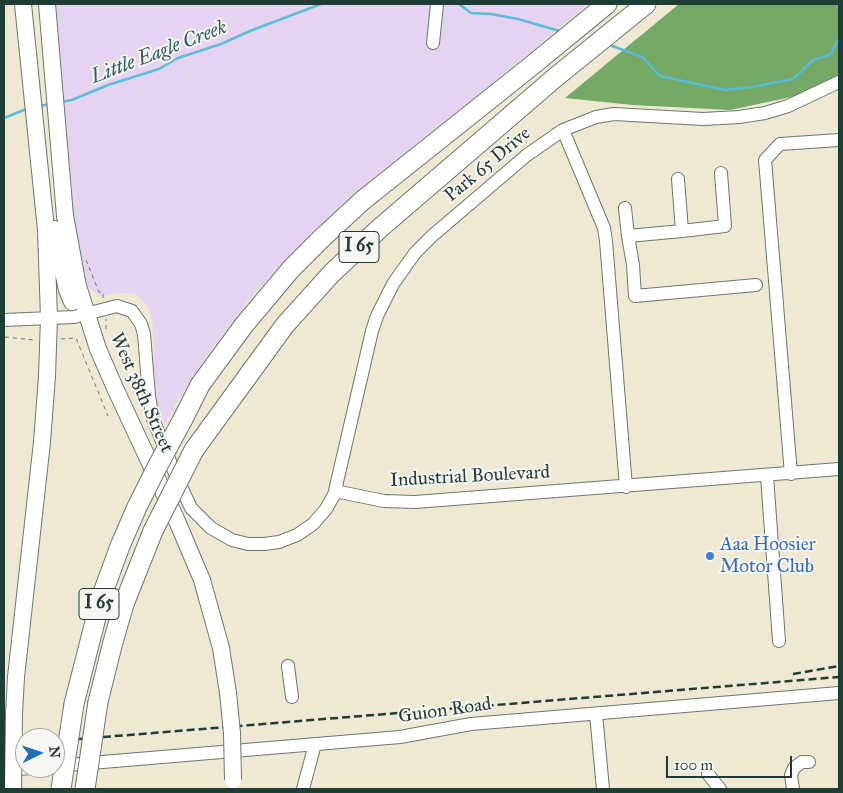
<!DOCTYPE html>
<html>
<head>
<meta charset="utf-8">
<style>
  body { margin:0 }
  #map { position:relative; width:843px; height:793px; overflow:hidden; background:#efe9d3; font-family:"IM FELL Great Primer",serif }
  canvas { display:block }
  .frame { position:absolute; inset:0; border:5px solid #1f3d34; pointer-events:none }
  .north { position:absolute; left:15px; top:728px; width:50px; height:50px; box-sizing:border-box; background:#f6f6f2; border:1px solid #a0aca6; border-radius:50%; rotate:86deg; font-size:14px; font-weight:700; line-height:20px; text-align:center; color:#1f3d34 }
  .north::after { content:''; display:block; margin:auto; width:18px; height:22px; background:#1f6fb2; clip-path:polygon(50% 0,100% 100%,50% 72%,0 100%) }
  .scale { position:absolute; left:666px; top:756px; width:126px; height:22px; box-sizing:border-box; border:2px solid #1f3d34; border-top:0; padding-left:6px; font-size:15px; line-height:18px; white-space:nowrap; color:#1f3d34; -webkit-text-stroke:4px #f6f6f2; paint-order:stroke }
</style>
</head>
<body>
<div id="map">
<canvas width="843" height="793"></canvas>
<div class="frame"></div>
<div class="north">N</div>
<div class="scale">100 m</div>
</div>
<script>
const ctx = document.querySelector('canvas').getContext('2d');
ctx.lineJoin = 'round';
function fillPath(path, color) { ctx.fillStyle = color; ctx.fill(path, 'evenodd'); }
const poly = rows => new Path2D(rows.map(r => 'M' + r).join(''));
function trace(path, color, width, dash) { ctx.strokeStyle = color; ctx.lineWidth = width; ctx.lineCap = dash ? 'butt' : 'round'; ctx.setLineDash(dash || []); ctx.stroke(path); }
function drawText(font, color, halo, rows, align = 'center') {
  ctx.font = font + ' "IM FELL Great Primer",serif'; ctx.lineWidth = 4; ctx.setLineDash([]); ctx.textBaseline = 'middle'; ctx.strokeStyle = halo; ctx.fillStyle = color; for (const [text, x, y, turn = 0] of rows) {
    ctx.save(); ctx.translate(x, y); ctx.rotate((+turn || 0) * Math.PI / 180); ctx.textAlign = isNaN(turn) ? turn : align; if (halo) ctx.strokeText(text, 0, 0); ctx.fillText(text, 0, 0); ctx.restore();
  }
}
fillPath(poly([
  [55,4,588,4,479,94,382,171,329,218,283,262,248,301,212,349,180,397,164,425,156,400,152,317,146,304,136,294,121,293,103,296,97,294,86,286,77,245,69,186,67,136]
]), '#e5d3f1');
fillPath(poly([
  [679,4,839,4,839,76,796,96,730,110,633,105,565,98]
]), '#74a966');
trace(poly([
  [459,4,471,13,491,14,518,19,563,32],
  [607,44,642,57,660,76,725,90,752,87,793,79,813,60,831,54,839,38],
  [61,102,72,100,108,85,159,69,178,58,221,44,250,31,321,4],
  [39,106,51,104],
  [4,118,29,108]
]), '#59bcd8', 2.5);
const minor = poly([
  [433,43,437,4],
  [563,130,604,228,606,241,626,487],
  [625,208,628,236,682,231,678,179],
  [682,231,725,226,721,173],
  [628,236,633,265,635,296,756,285],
  [4,320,74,317,117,306,132,311,141,324,144,334,149,396,153,419,176,476,191,508,211,528,232,540,248,544,264,544,279,542,297,535,313,524,326,509,334,495,372,331,377,316,393,284,415,253,432,236,527,155,563,130,596,117,614,114,703,119,739,117,765,113,788,106,839,82],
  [791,474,765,160,780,144,839,140],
  [767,476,779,641],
  [335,491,384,501,415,502,839,469],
  [288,666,292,697],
  [596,714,603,789],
  [55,766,400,737,471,724,839,693],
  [4,770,32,768],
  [708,774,720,789],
  [303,789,315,744],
  [793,789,791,775,794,768,802,762,809,762]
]);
const major = poly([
  [47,4,65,216,78,286,98,349,115,388,177,521,202,580,221,648,228,693],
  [54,229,67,290,72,302],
  [14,714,16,677,42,442,47,376,49,318,46,230,23,4]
]);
const highway = poly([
  [183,419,200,385,244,325,291,269,322,238,362,201,530,67,607,4],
  [194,450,285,325,332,273,380,228,557,76,646,4],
  [98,702,113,642,124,604,153,531],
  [74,704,101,598,120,546,137,507]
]);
trace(minor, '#68796c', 14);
trace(major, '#68796c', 18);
trace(highway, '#68796c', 21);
trace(poly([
  [86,260,99,292,103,293,103,298],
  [106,329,106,319],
  [5,337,34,340],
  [61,339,76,338,108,416]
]), '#68796c', 1, [4, 4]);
trace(minor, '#fff', 12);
trace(major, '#fff', 16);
trace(highway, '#fff', 19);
trace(poly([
  [793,674,839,666],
  [55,741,839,677],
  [4,745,25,743]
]), '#1f3d34', 2.5, [8, 4]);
const majorBridge = poly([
  [228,693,232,733,233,780],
  [13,789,14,714]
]);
const highwayBridge = poly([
  [137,507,157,467,183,419],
  [153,531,194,450],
  [61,789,74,704],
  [85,789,98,702]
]);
trace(majorBridge, '#68796c', 18, []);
trace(highwayBridge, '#68796c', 21, []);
trace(majorBridge, '#fff', 16);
trace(highwayBridge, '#fff', 19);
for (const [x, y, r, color] of [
  [710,556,5,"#3f7fe0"]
]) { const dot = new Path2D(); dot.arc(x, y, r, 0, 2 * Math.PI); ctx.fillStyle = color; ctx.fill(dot); trace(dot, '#f6f6f2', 2); }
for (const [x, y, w] of [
  [359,247,40],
  [99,604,40]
]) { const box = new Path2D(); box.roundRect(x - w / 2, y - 15.5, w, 31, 4); ctx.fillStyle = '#f6f6f2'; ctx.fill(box); trace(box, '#1f3d34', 1); }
drawText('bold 18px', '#1f3d34', null, [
  ["I 65",359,247],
  ["I 65",99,604]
]);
drawText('19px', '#1f3d34', '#f6f6f2', [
  ["Park 65 Drive",488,165,-40],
  ["West 38th Street",141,393,66],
  ["Industrial Boulevard",470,477,-3],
  ["Guion Road",445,711,-8]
]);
drawText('19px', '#366cbe', '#f6f6f2', [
  ["Aaa Hoosier",720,545],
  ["Motor Club",720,567]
], 'left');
drawText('italic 20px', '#2e5d5d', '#f6f6f2', [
  ["Little Eagle Creek",159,53,-21]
]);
</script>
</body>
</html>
